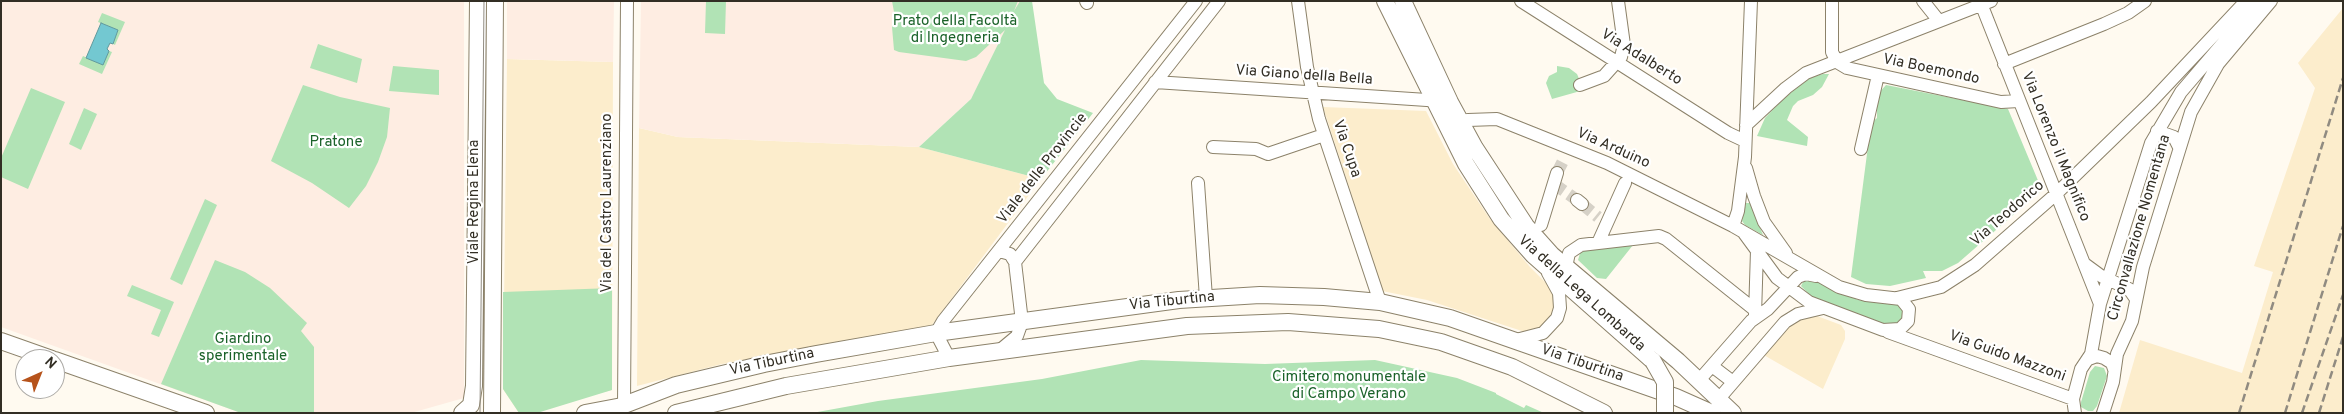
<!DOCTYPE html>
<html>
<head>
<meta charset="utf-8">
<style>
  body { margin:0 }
  #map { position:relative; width:2344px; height:414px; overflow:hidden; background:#fffaf0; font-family:Overpass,sans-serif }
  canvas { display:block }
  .frame { position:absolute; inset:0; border:2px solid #322e24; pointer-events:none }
  .north { position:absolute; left:15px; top:349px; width:50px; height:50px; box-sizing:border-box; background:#fff; border:1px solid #adaba7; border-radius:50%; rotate:44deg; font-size:14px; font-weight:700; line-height:20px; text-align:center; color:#322e24 }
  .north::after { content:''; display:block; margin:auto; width:18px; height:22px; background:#b6531b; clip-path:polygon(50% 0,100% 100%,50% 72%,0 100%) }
</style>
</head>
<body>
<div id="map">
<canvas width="2344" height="414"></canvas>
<div class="frame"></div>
<div class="north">N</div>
</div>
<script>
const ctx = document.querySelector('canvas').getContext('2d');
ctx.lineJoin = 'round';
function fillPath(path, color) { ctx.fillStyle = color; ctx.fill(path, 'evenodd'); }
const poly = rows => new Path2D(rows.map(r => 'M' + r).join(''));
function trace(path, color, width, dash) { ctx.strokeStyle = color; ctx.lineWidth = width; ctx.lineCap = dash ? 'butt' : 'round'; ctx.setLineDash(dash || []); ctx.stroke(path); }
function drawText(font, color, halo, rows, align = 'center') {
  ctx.font = font + ' Overpass,sans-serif'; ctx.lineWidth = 4.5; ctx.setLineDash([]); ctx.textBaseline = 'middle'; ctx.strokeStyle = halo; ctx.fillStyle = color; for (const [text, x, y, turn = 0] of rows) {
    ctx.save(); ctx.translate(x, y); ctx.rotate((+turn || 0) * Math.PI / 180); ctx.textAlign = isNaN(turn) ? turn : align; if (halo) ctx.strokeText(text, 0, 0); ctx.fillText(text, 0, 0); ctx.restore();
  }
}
fillPath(poly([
  [2343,8,2343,413,2119,413,2140,340,2242,373,2273,272,2254,266,2315,88,2298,63],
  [507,59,613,62,612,390,519,413,503,389],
  [1323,107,1426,111,1453,164,1490,219,1530,267,1553,290,1555,310,1545,326,1525,332,1427,300,1377,290,1380,282],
  [639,128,678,137,919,147,1041,179,931,326,722,364,637,386],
  [1817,316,1841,325,1845,331,1845,339,1823,389,1762,354,1784,330,1797,321]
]), '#fcedcc');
fillPath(poly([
  [1,1,464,1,464,398,411,413,241,413,1,327],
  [507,1,614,1,613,62,507,59],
  [641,1,1020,1,971,99,919,147,678,137,639,128]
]), '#feede2');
fillPath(poly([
  [706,1,726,1,725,34,705,33],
  [892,1,1018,1,1014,11,1020,1,1032,1,1044,83,1057,99,1093,113,1041,179,919,147,971,99,1005,30,976,57,966,61,899,52,894,50,892,27,894,12],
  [102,13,125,22,115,45,113,44,118,30,98,22],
  [318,44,362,59,357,83,310,68],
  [109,51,112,52,102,74,79,64,83,56,103,65],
  [393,66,439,70,439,95,389,91],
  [1557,66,1569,68,1577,74,1584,90,1552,99,1546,83,1549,76,1557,72],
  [1823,74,1829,74,1822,87,1813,95,1798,101,1793,106,1787,120,1808,137,1807,146,1757,136,1765,118,1783,99,1809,78],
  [303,85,340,97,390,108,387,137,378,162,366,186,349,208,312,183,271,161],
  [1886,85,2008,109,2042,190,1958,263,1942,271,1923,271,1926,278,1890,286,1866,284,1851,277,1871,123,1877,118,1877,95],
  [31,88,65,102,28,189,1,177,1,158],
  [84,108,97,114,81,150,69,144],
  [205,199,217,205,182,285,170,279],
  [1746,203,1750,203,1763,235,1745,225,1742,221],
  [1633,245,1606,279,1597,278,1578,260,1581,250],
  [215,260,245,272,270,288,307,323,301,331,314,347,314,413,241,413,161,384],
  [1811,278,1858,300,1899,304,1904,314,1901,323,1891,327,1813,298,1801,286,1804,280],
  [132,285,174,302,159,337,151,334,161,310,127,296],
  [612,288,612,390,537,413,519,413,503,389,503,292],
  [1141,360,1265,364,1375,360,1457,378,1496,393,1496,394,1524,408,1526,405,1544,413,812,413,878,401,1042,379],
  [2095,366,2104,368,2107,376,2097,406,2093,411,2088,411,2081,407,2081,402,2090,372]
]), '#b1e3b5');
const water = poly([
  [101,23,118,30,113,44,110,43,107,49,109,51,103,65,86,58,101,23]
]);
fillPath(water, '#73c8d1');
trace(water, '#609a9d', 1);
trace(poly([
  [1557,173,1564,159],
  [1554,184,1577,200],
  [1582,204,1598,217]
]), '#d6d1c7', 12, [12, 6]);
const minor = poly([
  [1086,1,1087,3],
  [1298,1,1307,67,1319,119,1380,302],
  [1521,1,1728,133,1745,141],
  [1832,1,1832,52,1837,62,1847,68,2001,102,2019,101],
  [1923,1,1939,21],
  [1980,1,2100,304],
  [2004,64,2104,24,2128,13,2145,1],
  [1155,82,1442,101],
  [1580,85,1604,76,1621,57,1624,45,1618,1],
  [1453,123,1468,120,1497,119,1607,163,1733,226,1839,287,1866,295,1901,299,1909,309,1908,321,1900,329,1883,330,1809,302,1777,278,1744,233],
  [1746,125,1786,88,1806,73,1991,1],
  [2157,131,2174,137,2179,147],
  [1213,147,1256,149,1268,154,1324,135],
  [1861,149,1878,75],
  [1746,168,1754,196,1764,222,1786,253],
  [1198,183,1206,298],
  [1577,200,1582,204],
  [1541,225,1557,173],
  [1733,226,1738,211,1745,157,1751,1],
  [1598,243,1625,183],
  [999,251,1010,254,1015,262,1022,322,1017,336,999,351],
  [1015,262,1219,1],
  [2086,265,2101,276,2129,289,2136,299],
  [1566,267,1569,253,1581,245,1659,236,1666,239,1755,310],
  [1897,298,1941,287,1975,265,2056,194,2151,102,2246,1],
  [1755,315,1757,250],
  [1888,332,2073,399],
  [1516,340,1543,333,1557,318,1560,308,1559,293,1548,273],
  [949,358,936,333,943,321,1196,1],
  [2089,359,2097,356,2104,358,2112,363,2114,369],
  [1712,366,1733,382],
  [1702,377,1751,321,1768,309,1798,277,1806,274,1816,276],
  [1723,394,1785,322,1798,314,1823,308],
  [624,405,627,1],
  [2075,413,2073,399,2081,369,2091,354,2100,304,2151,143,2181,92,2259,1],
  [2103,413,2113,382,2117,354,2132,321,2143,267,2191,112,2218,64,2271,1]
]);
const major = poly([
  [1385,1,1466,164,1501,219,1533,255,1653,361],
  [1403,1,1450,102,1475,148,1526,226,1552,255,1678,361,1733,413],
  [1,341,52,359],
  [55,360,206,413],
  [462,413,471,405,474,386,478,1],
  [492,413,495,1],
  [585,413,622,406],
  [611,413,624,405,676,385,764,364,816,354,936,333,1179,300,1260,295,1324,297,1380,302,1450,318,1676,397,1712,413],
  [676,413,786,386,949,358,1187,326,1288,322,1379,329,1441,342,1512,367,1604,413]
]);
trace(minor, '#8c826a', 14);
trace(major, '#8c826a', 18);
trace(minor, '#fff', 12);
trace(major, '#fff', 16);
trace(poly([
  [480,413,484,1]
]), '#908b81', 1);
trace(poly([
  [2239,413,2343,78],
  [2285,413,2343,226],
  [2302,413,2343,295],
  [2319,413,2343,337]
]), '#908b81', 2.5, [8, 4]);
const majorBridge = poly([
  [1653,361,1665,382,1665,413]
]);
trace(majorBridge, '#8c826a', 18, []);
trace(majorBridge, '#fff', 16);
drawText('15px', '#1a6229', '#fff', [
  ["Prato della Facoltà",955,22],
  ["di Ingegneria",955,39],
  ["Pratone",336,143],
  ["Giardino",243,340],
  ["sperimentale",243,357],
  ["Cimitero monumentale",1349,378],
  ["di Campo Verano",1349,395]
]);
drawText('15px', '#322e24', '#fff', [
  ["Via Adalberto",1641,58,32],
  ["Via Boemondo",1931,70,12],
  ["Via Giano della Bella",1304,76,4],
  ["Via Lorenzo il Magnifico",2055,147,68],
  ["Via Cupa",1346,149,71],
  ["Via Arduino",1613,149,24],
  ["Viale delle Provincie",1043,169,-52],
  ["Viale Regina Elena",475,202,-90],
  ["Via del Castro Laurenziano",608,203,-90],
  ["Via Teodorico",2008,214,-41],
  ["Circonvallazione Nomentana",2140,228,-74],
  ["Via della Lega Lombarda",1581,294,42],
  ["Via Tiburtina",1172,302,-6],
  ["Via Guido Mazzoni",2007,357,20],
  ["Via Tiburtina",772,363,-12],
  ["Via Tiburtina",1582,364,19]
]);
</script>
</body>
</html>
